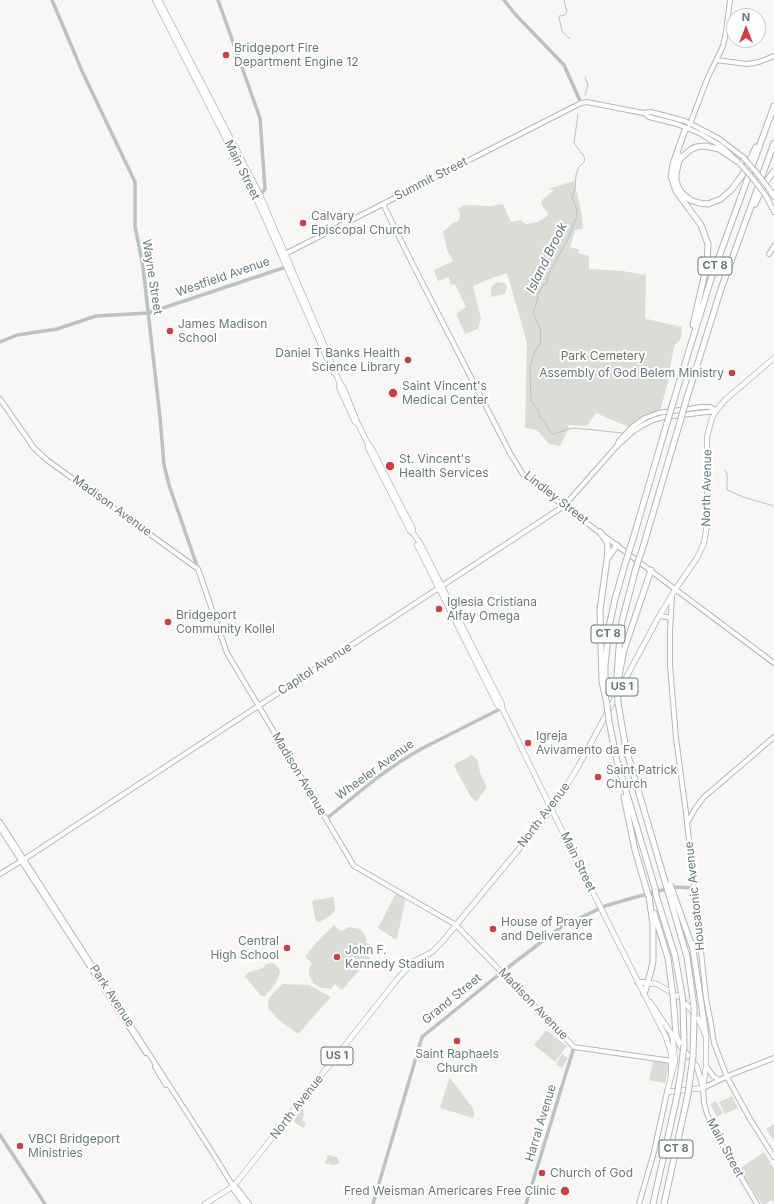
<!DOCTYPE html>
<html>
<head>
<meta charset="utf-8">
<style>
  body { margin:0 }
  #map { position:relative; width:774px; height:1204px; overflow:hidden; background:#f8f7f6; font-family:Inter,sans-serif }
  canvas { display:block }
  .north { position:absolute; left:726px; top:8px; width:40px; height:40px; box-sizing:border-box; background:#fff; border:1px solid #c2cacb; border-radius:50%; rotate:0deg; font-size:11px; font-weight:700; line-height:16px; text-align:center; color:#667a7d }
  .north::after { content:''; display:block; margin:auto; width:14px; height:18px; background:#d03d42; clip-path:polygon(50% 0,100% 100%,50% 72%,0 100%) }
</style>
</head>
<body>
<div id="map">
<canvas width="774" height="1204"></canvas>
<div class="north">N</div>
</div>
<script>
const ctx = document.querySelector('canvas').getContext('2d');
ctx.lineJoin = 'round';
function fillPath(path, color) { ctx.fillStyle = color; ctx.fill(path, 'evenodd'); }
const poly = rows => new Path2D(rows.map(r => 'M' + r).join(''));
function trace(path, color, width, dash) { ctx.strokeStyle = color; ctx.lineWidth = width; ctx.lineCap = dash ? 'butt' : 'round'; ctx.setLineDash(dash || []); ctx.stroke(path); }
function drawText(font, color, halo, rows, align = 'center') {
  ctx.font = font + ' Inter,sans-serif'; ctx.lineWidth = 4; ctx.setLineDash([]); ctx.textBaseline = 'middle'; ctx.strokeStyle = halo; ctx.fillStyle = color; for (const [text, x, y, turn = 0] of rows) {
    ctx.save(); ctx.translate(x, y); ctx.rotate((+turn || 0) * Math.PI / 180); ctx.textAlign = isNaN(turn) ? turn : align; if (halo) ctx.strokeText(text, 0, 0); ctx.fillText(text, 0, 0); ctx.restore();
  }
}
fillPath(poly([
  [574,181,582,215,583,229,575,230,570,247,580,250,577,253,589,256,589,269,622,271,646,275,645,317,647,319,682,327,681,338,674,346,673,351,668,382,660,411,642,417,629,427,596,413,587,426,567,425,569,427,560,446,549,444,537,430,525,428,527,343,507,273,487,280,473,286,481,318,478,329,465,334,456,314,466,307,455,284,451,285,449,277,438,281,434,270,453,261,447,250,443,232,454,222,458,222,460,215,458,209,464,205,490,206,503,204,511,222,520,220,526,224,538,222,547,216,548,214,542,205,541,201,554,190,548,189],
  [497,282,505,283,507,287,505,294,492,297,491,295,491,287],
  [472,755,478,761,480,773,487,787,476,802,469,794,454,766,455,764],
  [396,893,404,897,405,901,397,939,395,939,378,928],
  [334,897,335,910,331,915,321,921,316,922,312,903,314,900],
  [334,925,341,931,349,927,360,929,365,935,367,943,370,946,364,952,370,958,342,990,335,984,330,990,328,988,321,988,314,984,309,975,309,969,312,963,305,957,317,942,318,942,320,939],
  [273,963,279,968,280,973,275,984,265,996,261,996,245,976,249,972,263,968,266,964],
  [282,984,309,985,331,997,298,1034,279,1020,268,1008,269,998],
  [546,1030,567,1046,555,1062,534,1045],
  [562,1054,568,1058,562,1068,556,1064],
  [653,1061,666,1063,669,1066,665,1083,649,1080],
  [450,1078,473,1108,474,1113,473,1118,440,1108,449,1079],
  [732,1096,738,1108,725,1114,719,1102],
  [716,1101,723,1113,717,1117,710,1104],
  [301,1108,303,1111,304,1115,302,1120,306,1123,303,1128,293,1121,296,1116,295,1115],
  [774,1124,774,1141,766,1129],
  [764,1152,774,1168,774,1202,771,1200,766,1204,762,1204,739,1169],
  [328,1155,337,1157,339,1162,338,1164,333,1165,325,1163]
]), '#dadcd5');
trace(poly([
  [564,0,567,12,565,15,559,16,559,17,562,31,570,39],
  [585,95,588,85,585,77],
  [578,114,574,143,585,158,584,162,579,167,576,175,575,189,572,197,577,210,577,216,567,241,548,275,547,283,543,285,537,296,538,299,533,313,540,328,541,335,540,344,535,351,530,367,531,400,538,410,540,418,545,422,549,430,554,434,569,429,575,428,622,433],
  [725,470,727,474,727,490,743,497,774,506]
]), '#b5c3c3', 1);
const secondary = poly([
  [716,60,747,64,759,62,774,56],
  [644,113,649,117,677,124,701,134,721,146,732,156],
  [690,124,708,77,723,46,726,32,730,0],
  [766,196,774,212],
  [383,204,412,263,510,453,524,476,774,663],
  [769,254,774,246],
  [283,255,581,103,587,102,643,113,651,112,685,121,718,138,743,157],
  [0,399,34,448,47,460,198,569,227,653,354,866,456,925,574,1047,672,1061],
  [617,446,619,441,632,427,645,418,658,413,702,407,710,407,716,410],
  [672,596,670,630,670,665,676,738,686,813,706,998,711,1024,714,1043,727,1077,750,1119,774,1157],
  [660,616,667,617,671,619],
  [0,822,214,1155,233,1186,234,1190,244,1204],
  [687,823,695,809,703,798,774,737],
  [0,828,146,1053],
  [0,874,26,858,564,506,616,447,632,432,643,425,653,420,664,417,716,411],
  [706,1066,713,1076,719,1080],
  [155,1067,166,1085],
  [233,1186,237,1188,249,1204],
  [639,1204,654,1152,667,1092],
  [757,1204,717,1136,707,1114,704,1103,703,1088,730,1075,774,1058]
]);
const primary = poly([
  [155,0,256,198,333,372,334,372],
  [159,0,260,195,323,342,335,371,335,372,340,383,343,387,358,424,368,444,371,447,413,529,413,533,420,543,484,669,502,704,502,708,572,851,666,1037,671,1053,671,1076],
  [340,383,339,387,355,422,358,424],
  [368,444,368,448,399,509,410,531,413,533],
  [417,545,498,706,502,708],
  [648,983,657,984,681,998,698,1018,706,1036,706,1066,703,1088],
  [650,1002,671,1033,673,1040,675,1061,667,1092,703,1088],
  [692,1060,697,1067,703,1088],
  [205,1204,229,1189,237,1182,399,977,413,962,432,952,442,942,552,809,578,767,657,620,675,590,697,558,704,543,707,525,707,437,712,418,716,411,725,400,774,358]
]);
const motorway = poly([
  [688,128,685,130,673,164,671,176,676,191,701,225,708,244,707,264,693,325],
  [680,156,676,174,676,181,679,189,683,194,690,200,699,203,708,204,721,199,732,189,743,174,756,147],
  [680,159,690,150,696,147,705,146,719,149,737,161],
  [771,192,774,196],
  [755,204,765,183,774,171],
  [685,404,721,289,774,143],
  [672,406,711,279,774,106],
  [600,532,607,542,608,549,607,557],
  [633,539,667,423],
  [643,547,680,422],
  [617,677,619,648,622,621,636,568],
  [617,686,624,650,651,570],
  [605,688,605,665,609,627,615,599,625,564],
  [618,703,626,749,666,885],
  [607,705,602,681,600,610,607,559,617,545],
  [609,721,617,761,655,888],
  [624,797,635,850,647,891],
  [672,890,693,949,706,1036],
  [668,891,687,957,694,1007],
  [656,895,675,956,682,995],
  [654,913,668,958,672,989],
  [638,982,648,983],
  [644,994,651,971,653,961,653,924,649,897],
  [673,995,676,1035,680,1045,688,1056],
  [683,1003,684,1045],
  [693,1056,694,1017],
  [653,1204,677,1096],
  [664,1204,688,1094]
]);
trace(secondary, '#b0b8ba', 6);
trace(primary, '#afb6b8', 6);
trace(motorway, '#b1b7b8', 7);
trace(poly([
  [52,0,82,71,135,182,135,226,143,267,160,417,164,465,169,485,198,569],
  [218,0,260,118,265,189,259,196],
  [504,0,515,14,564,65,581,103],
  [0,342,17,335,57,329,96,316,148,313,289,266],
  [326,819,378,777,401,761,421,749,502,708],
  [0,1135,45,1204],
  [373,1204,422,1037,502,972,561,927,605,906,636,897,674,887,694,888],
  [526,1204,574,1047]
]), '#bbc2c3', 3.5);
trace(secondary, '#fff', 4);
trace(primary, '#fff', 4.5);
trace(motorway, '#fff', 5);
const secondaryBridge = poly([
  [743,157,757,173,769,189],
  [740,164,754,180,766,196]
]);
const motorwayBridge = poly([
  [680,422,685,404],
  [667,423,672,406],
  [625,564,633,539],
  [636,568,643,547],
  [617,686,618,703],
  [607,705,609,721],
  [670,884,672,890],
  [666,885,668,891],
  [655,888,656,895],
  [647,891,649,897],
  [672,989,673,995],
  [682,995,683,1003],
  [694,1007,694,1017],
  [688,1094,693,1056],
  [677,1096,681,1071,684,1045]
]);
trace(secondaryBridge, '#b0b8ba', 6, []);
trace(motorwayBridge, '#b1b7b8', 7, []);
trace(secondaryBridge, '#fff', 4);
trace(motorwayBridge, '#fff', 5);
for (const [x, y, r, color] of [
  [226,55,4,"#d03d42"],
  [303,223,4,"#d03d42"],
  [170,331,4,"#d03d42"],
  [408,360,4,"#d03d42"],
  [732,373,4,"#d03d42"],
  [393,393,5,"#d03d42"],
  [390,466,5,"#d03d42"],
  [439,609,4,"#d03d42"],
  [168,622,4,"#d03d42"],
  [528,743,4,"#d03d42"],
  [598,777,4,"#d03d42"],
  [493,929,4,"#d03d42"],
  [287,948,4,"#d03d42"],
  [337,957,4,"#d03d42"],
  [457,1041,4,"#d03d42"],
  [20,1146,4,"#d03d42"],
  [542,1173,4,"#d03d42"],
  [565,1191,5,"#d03d42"]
]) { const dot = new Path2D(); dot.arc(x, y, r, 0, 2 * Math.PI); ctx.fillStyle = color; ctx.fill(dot); trace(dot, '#fff', 1.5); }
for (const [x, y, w] of [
  [715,266,34],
  [608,634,34],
  [622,687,32],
  [337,1056,32],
  [676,1149,34]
]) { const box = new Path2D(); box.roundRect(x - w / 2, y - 9, w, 18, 3); ctx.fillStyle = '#fff'; ctx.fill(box); trace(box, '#667a7d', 1); }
drawText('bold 11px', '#667a7d', null, [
  ["CT 8",715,266],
  ["CT 8",608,634],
  ["US 1",622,687],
  ["US 1",337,1056],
  ["CT 8",676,1149]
]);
drawText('12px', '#667a7d', '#fff', [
  ["Bridgeport Fire",234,48],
  ["Department Engine 12",234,62],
  ["Calvary",311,216],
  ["Episcopal Church",311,230],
  ["James Madison",178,324],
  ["School",178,338],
  ["Daniel T Banks Health",400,353,"right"],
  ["Science Library",400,367,"right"],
  ["Assembly of God Belem Ministry",724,373,"right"],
  ["Saint Vincent's",402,386],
  ["Medical Center",402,400],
  ["St. Vincent's",399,459],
  ["Health Services",399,473],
  ["Iglesia Cristiana",447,602],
  ["Alfay Omega",447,616],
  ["Bridgeport",176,615],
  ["Community Kollel",176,629],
  ["Igreja",536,736],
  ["Avivamento da Fe",536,750],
  ["Saint Patrick",606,770],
  ["Church",606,784],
  ["House of Prayer",501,922],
  ["and Deliverance",501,936],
  ["Central",279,941,"right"],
  ["High School",279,955,"right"],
  ["John F.",345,950],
  ["Kennedy Stadium",345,964],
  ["Saint Raphaels",457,1054,"center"],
  ["Church",457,1068,"center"],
  ["VBCI Bridgeport",28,1139],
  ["Ministries",28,1153],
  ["Church of God",550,1173],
  ["Fred Weisman Americares Free Clinic",556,1191,"right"]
], 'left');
drawText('12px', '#667a7d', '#fff', [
  ["Main Street",242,170,64],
  ["Summit Street",431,179,-27],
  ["Wayne Street",152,277,81],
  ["Westfield Avenue",223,277,-19],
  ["North Avenue",707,488,-89],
  ["Lindley Street",556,498,38],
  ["Madison Avenue",112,506,36],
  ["Capitol Avenue",315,669,-33],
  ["Wheeler Avenue",375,770,-36],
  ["Madison Avenue",299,774,59],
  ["North Avenue",544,815,-53],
  ["Main Street",578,862,64],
  ["Housatonic Avenue",695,896,-96],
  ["Park Avenue",112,996,57],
  ["Grand Street",452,999,-39],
  ["Madison Avenue",533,1004,46],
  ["North Avenue",297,1107,-52],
  ["Harral Avenue",541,1123,-73],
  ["Main Street",725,1148,62]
]);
drawText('12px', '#6c7665', '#fff', [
  ["Park Cemetery",603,356]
]);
drawText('italic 13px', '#617878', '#fff', [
  ["Island Brook",547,258,-64]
]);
</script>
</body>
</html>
